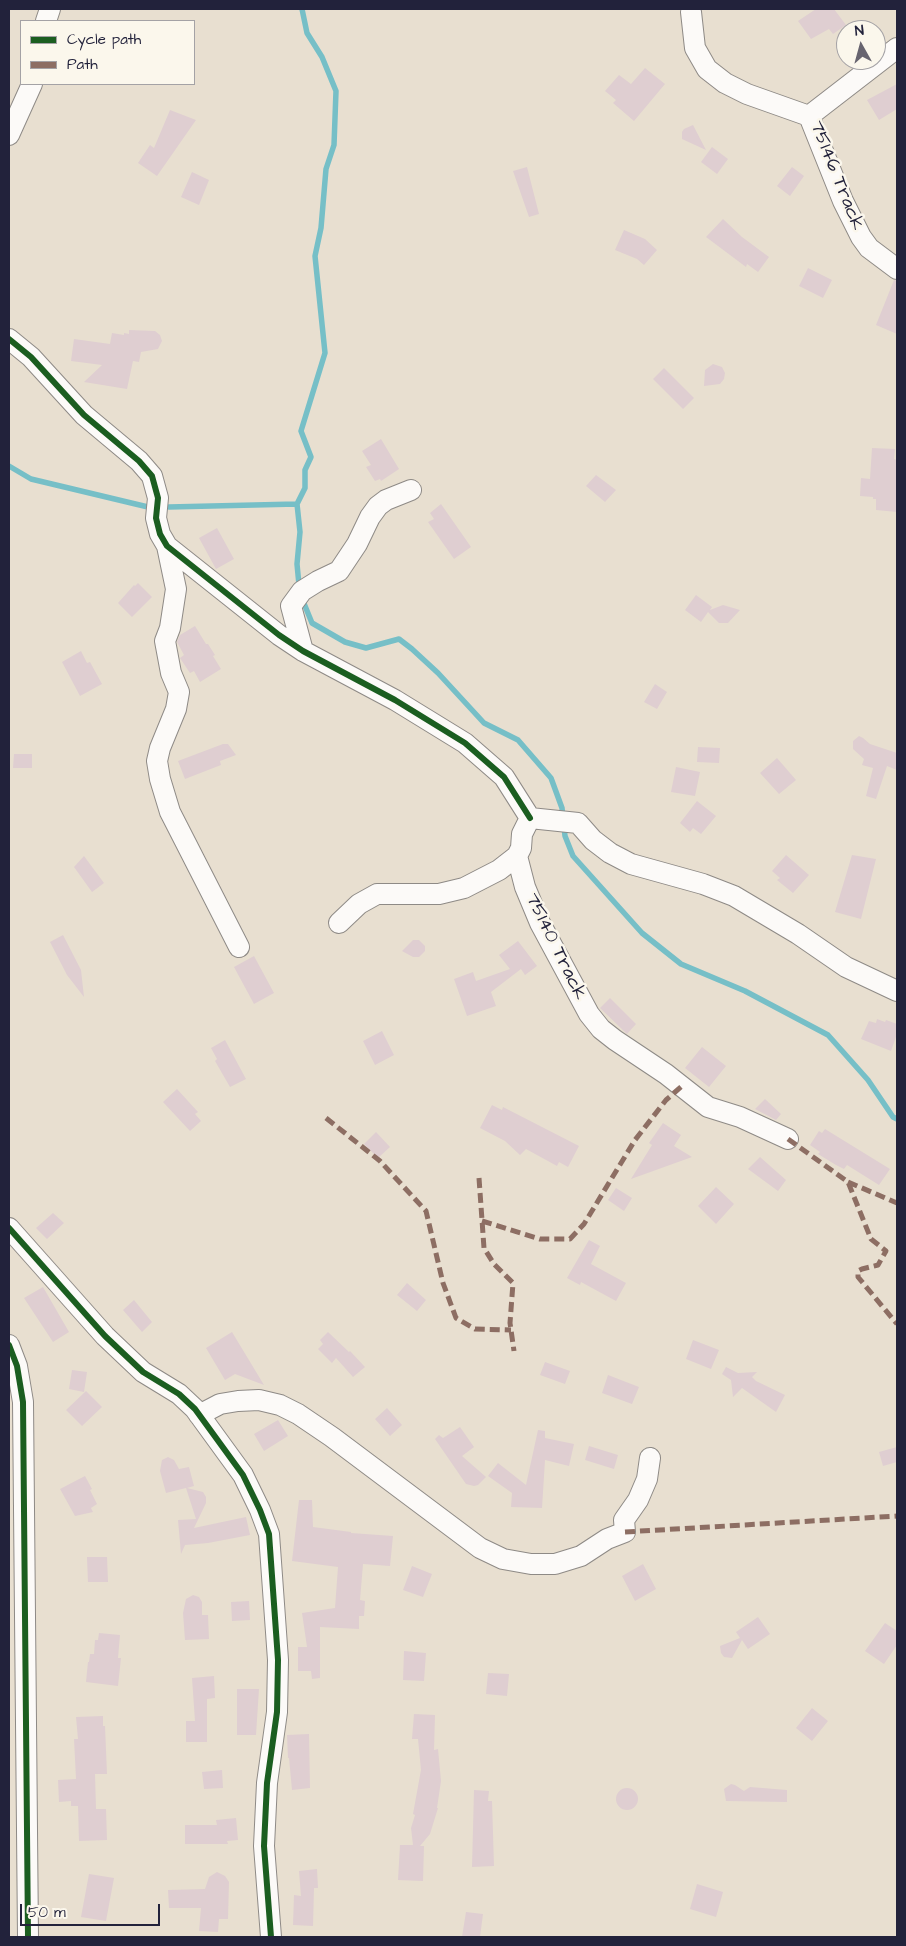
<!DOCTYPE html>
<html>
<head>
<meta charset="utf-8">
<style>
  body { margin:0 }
  #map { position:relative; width:906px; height:1946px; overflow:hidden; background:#e8dfd0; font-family:"Architects Daughter",sans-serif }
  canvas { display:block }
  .frame { position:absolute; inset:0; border:10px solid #22223b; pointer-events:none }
  .legend { position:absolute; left:20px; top:20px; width:175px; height:65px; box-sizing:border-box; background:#fbf7ec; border:1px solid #a4a2a5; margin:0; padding:6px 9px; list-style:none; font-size:15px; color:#22223b }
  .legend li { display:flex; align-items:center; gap:10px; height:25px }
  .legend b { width:25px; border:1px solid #a4a2a5 }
  .north { position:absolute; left:836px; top:20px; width:50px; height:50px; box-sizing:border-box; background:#fbf7ec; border:1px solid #a4a2a5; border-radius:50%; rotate:353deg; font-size:14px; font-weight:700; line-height:20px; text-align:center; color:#22223b }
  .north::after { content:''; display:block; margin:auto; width:18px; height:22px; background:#67646f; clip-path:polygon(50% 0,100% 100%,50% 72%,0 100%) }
  .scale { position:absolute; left:20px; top:1904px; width:140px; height:22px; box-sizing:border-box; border:2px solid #22223b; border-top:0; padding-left:6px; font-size:15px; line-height:18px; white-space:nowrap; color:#22223b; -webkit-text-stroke:4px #fbf7ec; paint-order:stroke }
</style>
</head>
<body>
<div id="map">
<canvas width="906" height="1946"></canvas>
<div class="frame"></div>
<ul class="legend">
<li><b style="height:6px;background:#1b5e20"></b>Cycle path</li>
<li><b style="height:6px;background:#8d6e63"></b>Path</li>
</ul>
<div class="north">N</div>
<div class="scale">50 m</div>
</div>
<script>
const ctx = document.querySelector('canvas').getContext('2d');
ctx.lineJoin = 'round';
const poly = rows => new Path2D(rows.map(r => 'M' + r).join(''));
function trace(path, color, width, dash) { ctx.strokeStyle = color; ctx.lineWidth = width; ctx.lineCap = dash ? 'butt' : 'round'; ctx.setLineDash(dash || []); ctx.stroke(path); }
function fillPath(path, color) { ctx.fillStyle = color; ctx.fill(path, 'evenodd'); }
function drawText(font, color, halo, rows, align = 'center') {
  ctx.font = font + ' "Architects Daughter",sans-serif'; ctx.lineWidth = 5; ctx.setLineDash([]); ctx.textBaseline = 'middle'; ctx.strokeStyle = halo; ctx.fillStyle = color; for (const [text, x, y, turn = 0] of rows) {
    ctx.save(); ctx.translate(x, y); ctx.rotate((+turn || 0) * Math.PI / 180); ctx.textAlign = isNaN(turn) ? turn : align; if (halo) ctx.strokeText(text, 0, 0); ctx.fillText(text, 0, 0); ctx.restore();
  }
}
trace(poly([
  [9,466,31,479,148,507],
  [169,507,297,504],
  [299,585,297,564,300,532,297,504,305,488,305,470,311,457,301,431,325,353,315,256,321,228,326,169,334,145,336,91,322,57,307,33,302,9],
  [303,601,312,623,345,642,366,648,399,639,412,649,438,673,484,723,518,740,551,778,562,808,565,836,573,856,642,933,681,964,745,991,828,1035,868,1080,893,1117,897,1119]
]), '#76bfc7', 5.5);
fillPath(poly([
  [816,9,834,9,846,25,833,34,829,29,811,39,798,21],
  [645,68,665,84,634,121,613,103,616,100,605,91,619,75,631,84],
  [897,84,897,109,879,120,867,100],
  [170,110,196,120,157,176,138,163,150,145,154,148],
  [693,125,706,150,682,139,682,132,684,129],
  [712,147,728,159,717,174,701,162],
  [527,167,539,214,529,217,513,171],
  [792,167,804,176,790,196,777,186],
  [192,172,209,180,199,205,181,197],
  [723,219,742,237,769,257,758,272,747,264,746,267,706,237],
  [624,230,645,239,657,250,644,265,637,259,615,250],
  [808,268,832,280,823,298,799,286],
  [894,280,897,281,897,334,876,325],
  [129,330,155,331,160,335,162,341,158,349,141,352,139,362,133,361,127,389,84,382,102,365,71,361,74,339,110,344,112,333,124,335,124,333,129,334],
  [713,364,722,367,725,373,724,379,720,384,704,386,705,370],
  [664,368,694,398,683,409,653,379],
  [381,439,399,469,381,481,380,479,375,481,366,467,371,465,362,451],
  [872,448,895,449,894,459,897,460,897,512,876,510,876,499,873,499,873,497,860,496,861,478,870,479],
  [596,475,616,490,605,502,586,486],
  [441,504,471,547,454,559,428,522,434,519,430,513],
  [217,528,234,559,216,569,199,538],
  [138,583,152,597,132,617,118,603,134,585,135,586],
  [696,595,712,607,710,610,723,605,740,610,728,623,719,623,708,612,701,622,685,610],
  [195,626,206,644,208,644,215,655,213,656,221,669,200,682,194,671,190,673,180,658,184,655,177,642,180,635],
  [81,651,87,663,90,662,102,684,80,696,62,662],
  [655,684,667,692,657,709,644,702],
  [859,736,863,738,870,744,897,753,897,770,887,766,876,799,866,796,873,768,862,765,864,759,853,749,853,741],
  [223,744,228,744,236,755,220,761,221,765,185,779,178,761],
  [698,747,720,748,719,763,697,762],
  [14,754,32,754,32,768,13,768],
  [777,758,796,780,779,794,760,773],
  [676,767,700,772,695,796,671,792],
  [697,801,716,816,701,834,693,828,690,832,680,823],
  [786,855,809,875,793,893,777,880,780,878,772,871],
  [852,855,876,859,861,919,835,912],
  [84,856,104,883,92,892,74,867],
  [63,935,81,970,84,997,67,975,50,942],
  [413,940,419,940,425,946,425,951,419,957,413,957,402,951],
  [518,941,537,966,525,975,521,969,491,992,496,1006,467,1016,454,979,473,972,476,981,510,969,499,955],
  [254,956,274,993,254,1004,234,967],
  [610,998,636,1024,627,1034,600,1008],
  [877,1019,885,1022,886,1020,897,1024,897,1034,891,1051,861,1039,869,1021,876,1023],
  [382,1031,394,1055,375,1065,363,1041],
  [225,1040,246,1079,230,1087,215,1061,217,1059,211,1048],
  [702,1047,726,1066,709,1087,685,1068],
  [177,1089,198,1112,195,1114,201,1121,190,1131,163,1102],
  [765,1099,781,1114,776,1120,755,1109],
  [492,1105,502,1110,503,1107,579,1146,568,1167,559,1162,557,1166,526,1149,520,1155,505,1141,480,1128],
  [663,1123,681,1135,674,1146,692,1157,631,1179,652,1145,649,1143],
  [825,1129,890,1169,879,1185,847,1165,844,1169,836,1165,818,1154,820,1152,810,1145,819,1131,822,1133],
  [376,1132,390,1147,378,1158,364,1144],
  [760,1157,786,1180,778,1191,748,1169],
  [716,1187,734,1204,716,1224,698,1206],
  [616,1188,632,1198,624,1211,608,1200],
  [53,1213,64,1223,47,1239,36,1228],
  [589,1240,600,1246,591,1264,626,1283,616,1301,581,1282,580,1285,567,1278],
  [407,1283,426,1300,417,1311,397,1295],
  [43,1287,69,1332,53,1342,24,1298],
  [134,1300,152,1322,142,1332,123,1310],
  [232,1332,264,1385,235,1374,225,1380,206,1348],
  [328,1332,349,1352,350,1351,365,1367,353,1377,336,1358,332,1363,318,1349,323,1344,320,1340],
  [693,1340,719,1350,711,1369,686,1359],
  [545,1362,570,1371,565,1384,540,1375],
  [726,1367,738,1373,757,1372,752,1377,756,1381,785,1395,776,1412,742,1388,733,1397,731,1380,722,1374],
  [72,1370,87,1372,84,1392,69,1389],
  [608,1375,639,1387,632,1404,602,1393],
  [86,1391,102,1407,82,1426,66,1410],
  [387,1408,402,1425,390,1436,375,1419],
  [278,1420,288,1436,264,1451,254,1434],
  [460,1427,474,1447,462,1456,486,1477,478,1485,474,1486,466,1484,435,1439,439,1435,443,1438],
  [538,1430,545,1431,545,1438,574,1444,569,1466,545,1460,542,1508,511,1507,512,1493,488,1476,498,1463,526,1485],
  [589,1446,618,1455,614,1469,585,1460],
  [897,1447,897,1462,883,1466,879,1452],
  [168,1457,174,1460,179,1469,189,1467,194,1486,187,1488,203,1492,206,1497,206,1503,194,1528,246,1517,250,1535,208,1543,185,1545,181,1554,178,1520,196,1519,186,1488,166,1493,160,1471,162,1460],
  [85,1476,92,1489,90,1490,97,1504,91,1508,93,1512,75,1516,60,1489],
  [299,1500,312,1500,313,1527,351,1532,351,1533,393,1536,390,1566,363,1564,360,1600,365,1601,364,1616,359,1616,359,1629,320,1627,320,1678,312,1679,311,1671,298,1671,298,1647,307,1647,302,1613,335,1608,338,1567,292,1561],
  [87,1557,107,1557,108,1582,88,1582],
  [643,1564,656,1589,635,1601,622,1576],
  [412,1566,432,1574,423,1597,403,1590],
  [193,1595,199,1597,202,1602,202,1615,208,1615,209,1639,185,1640,183,1613,186,1599],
  [249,1601,250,1620,232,1621,231,1602],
  [758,1617,770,1634,748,1649,742,1640,732,1658,724,1657,721,1653,720,1646,740,1638,736,1632],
  [885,1623,897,1631,897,1645,884,1664,865,1651],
  [99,1633,120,1635,118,1658,121,1658,118,1686,86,1682,88,1662,89,1662,90,1654,94,1654,95,1640,98,1640],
  [404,1651,426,1653,424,1681,403,1680],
  [488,1673,509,1674,507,1696,486,1694],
  [214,1676,215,1698,207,1699,207,1742,186,1742,186,1721,195,1721,192,1678],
  [237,1689,259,1689,256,1735,237,1735],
  [812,1708,828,1721,812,1741,796,1728],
  [414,1714,435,1715,434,1750,438,1749,441,1781,437,1808,438,1808,430,1834,420,1846,424,1846,423,1881,398,1880,400,1845,413,1845,411,1828,415,1815,413,1814,421,1770,418,1739,412,1739],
  [103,1716,103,1726,105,1726,107,1774,95,1774,96,1809,106,1809,107,1840,79,1841,78,1806,71,1806,71,1801,59,1802,58,1780,76,1779,74,1739,78,1739,76,1717],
  [309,1734,310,1788,292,1790,289,1758,288,1758,287,1735],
  [222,1770,223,1788,204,1789,202,1772],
  [731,1784,735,1785,744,1791,750,1787,787,1790,787,1802,726,1801,724,1789],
  '616 1799a11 11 0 1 1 22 0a11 11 0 1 1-22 0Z',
  [474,1790,489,1791,488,1801,492,1801,494,1866,472,1867],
  [236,1818,238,1840,227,1841,228,1844,185,1844,185,1825,217,1825,216,1820],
  [317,1869,318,1888,314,1888,313,1926,293,1925,294,1895,301,1896,299,1871],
  [217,1872,225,1876,229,1882,228,1919,219,1919,218,1932,199,1931,201,1908,169,1908,168,1890,205,1889,209,1877],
  [89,1874,114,1878,106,1921,81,1917],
  [697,1884,723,1892,716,1917,690,1909],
  [466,1912,483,1914,480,1937,462,1937]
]), '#dfced1');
const street = poly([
  [691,12,695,48,707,69,725,83,747,94,809,116],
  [46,21,50,9],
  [897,48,809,116,843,201,861,237,869,248,897,269],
  [9,135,32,84],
  [9,339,31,357,84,415,139,461,152,476,158,498,156,518,160,534,167,546,279,635,303,651,395,700,465,743,504,777,530,818],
  [167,546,176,589,170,628,165,641,171,673,179,692,176,709,160,748,157,761,160,779,170,812,239,947],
  [303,651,291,606,302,591,318,581,339,571,357,544,370,517,378,506,386,500,411,490],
  [530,818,522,834,521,848,517,856,525,887,540,923,589,1014,601,1029,615,1040,666,1074,708,1107,740,1117,788,1139],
  [530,818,578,823,593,840,610,853,631,864,703,884,734,896,798,934,846,967,897,991],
  [339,923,359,904,377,894,439,894,464,888,499,870,517,856],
  [9,1228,105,1336,143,1372,179,1394,195,1409,243,1475,260,1510,269,1534,278,1660,277,1712,267,1783,264,1846,271,1937],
  [9,1345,17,1366,23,1402,28,1937],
  [199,1415,220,1404,238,1401,259,1400,280,1405,298,1414,332,1437,480,1548,503,1559,531,1564,555,1564,581,1556,607,1539,625,1532,624,1520,638,1500,647,1479,650,1458]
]);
trace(street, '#8e8a86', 22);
trace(street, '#fcfaf8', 20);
trace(poly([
  [326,1118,380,1161,426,1211,443,1283,456,1318,475,1329,511,1330],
  [788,1139,848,1182,871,1239,886,1251,878,1265,862,1269,858,1271,858,1277,897,1324],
  [479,1178,484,1248,494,1264,513,1283,510,1323,514,1351],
  [848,1182,897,1203],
  [482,1221,540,1239,570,1239,584,1224,635,1140,666,1100,682,1086],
  [625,1532,897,1516]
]), '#8d6e63', 5, [10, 5]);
trace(poly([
  [9,339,31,357,84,415,139,461,152,476,158,498,156,518,160,534,167,546,279,635,303,651,395,700,465,743,504,777,530,818],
  [9,1228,105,1336,143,1372,179,1394,195,1409,243,1475,260,1510,269,1534,278,1660,277,1712,267,1783,264,1846,271,1937],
  [9,1345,17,1366,23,1402,28,1937]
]), '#1b5e20', 6);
drawText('19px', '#22223b', '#fbf7ec', [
  ["75146 Track",836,176,68],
  ["75140 Track",555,947,64]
]);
</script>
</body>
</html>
